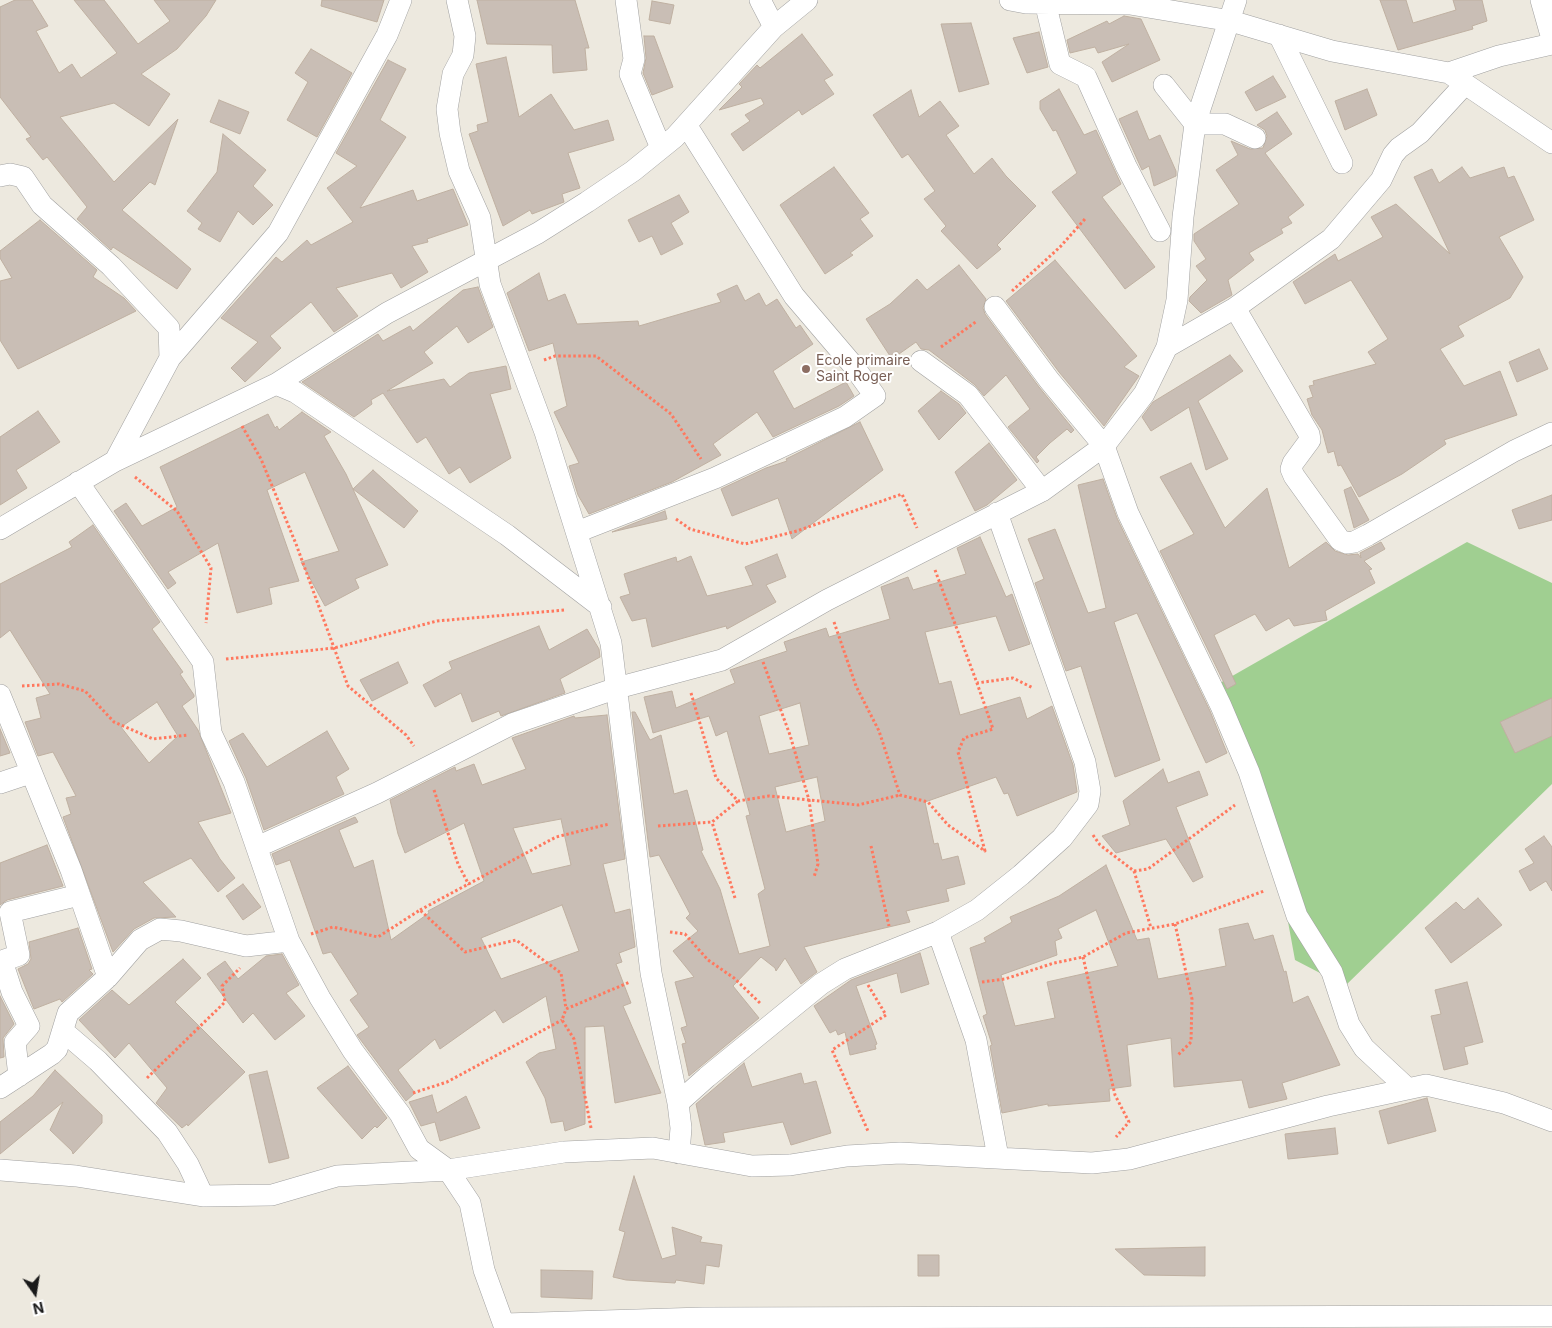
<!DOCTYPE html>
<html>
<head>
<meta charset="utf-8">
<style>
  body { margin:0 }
  #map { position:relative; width:1552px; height:1328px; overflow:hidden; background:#ede9df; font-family:Inter,sans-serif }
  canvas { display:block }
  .north { position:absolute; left:10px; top:1268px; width:50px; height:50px; -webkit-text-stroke:4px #fff; paint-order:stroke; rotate:167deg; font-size:14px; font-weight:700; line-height:20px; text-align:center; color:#1a1a1a }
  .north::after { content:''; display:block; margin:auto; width:18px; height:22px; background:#1a1a1a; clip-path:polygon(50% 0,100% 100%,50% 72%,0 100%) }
</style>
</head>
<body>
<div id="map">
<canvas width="1552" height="1328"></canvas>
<div class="north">N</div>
</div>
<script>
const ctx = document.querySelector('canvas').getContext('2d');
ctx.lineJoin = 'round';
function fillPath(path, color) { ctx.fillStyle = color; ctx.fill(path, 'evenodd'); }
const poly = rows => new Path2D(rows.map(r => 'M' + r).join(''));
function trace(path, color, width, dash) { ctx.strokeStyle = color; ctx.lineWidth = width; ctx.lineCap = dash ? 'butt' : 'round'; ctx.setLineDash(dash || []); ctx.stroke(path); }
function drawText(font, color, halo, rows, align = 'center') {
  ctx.font = font + ' Inter,sans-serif'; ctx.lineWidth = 4; ctx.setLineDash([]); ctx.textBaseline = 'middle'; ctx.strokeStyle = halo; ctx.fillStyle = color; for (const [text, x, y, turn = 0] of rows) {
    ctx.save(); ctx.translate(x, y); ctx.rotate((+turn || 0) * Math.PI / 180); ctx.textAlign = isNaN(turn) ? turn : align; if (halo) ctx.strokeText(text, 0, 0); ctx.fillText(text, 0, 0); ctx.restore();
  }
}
fillPath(poly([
  [1467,542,1552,583,1552,784,1345,986,1295,960,1263,785,1220,683]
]), '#a0cf91');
const building = poly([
  [15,0,32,0,48,26,36,31,59,73,72,64,81,78,117,53,74,0,104,0,138,44,170,21,154,0,216,0,206,16,177,49,141,74,170,94,149,126,114,103,60,117,114,182,178,119,155,185,150,182,122,210,191,269,177,289,113,247,111,250,77,219,87,207,47,157,43,160,26,139,31,137,0,97,0,7,15,0],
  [322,0,384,0,377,22,321,6,322,0],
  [477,0,575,0,589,48,585,48,587,70,553,73,552,45,487,44,477,0],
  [1380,0,1406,0,1413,23,1456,10,1453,0,1482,0,1487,21,1472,26,1473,29,1398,50,1380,0],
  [652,1,674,5,670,24,649,20,652,1],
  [1124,16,1141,19,1160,60,1112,82,1102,62,1129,44,1098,53,1095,47,1070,53,1067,40,1107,21,1109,24,1124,16],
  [971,23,989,84,959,92,941,24,971,23],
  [1039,32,1048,67,1027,73,1013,38,1039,32],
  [802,34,833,75,824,80,834,94,802,115,799,110,743,151,731,134,750,121,745,115,764,104,761,98,719,110,742,87,739,84,757,65,760,68,802,34],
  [644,36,654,36,673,87,652,95,643,73,646,58,644,36],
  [311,49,352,73,317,137,287,120,308,82,295,73,311,49],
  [506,57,519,117,551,94,574,130,608,120,614,140,568,153,580,188,562,194,564,202,532,214,530,210,503,226,469,134,478,131,477,125,488,122,476,64,506,57],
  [388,60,406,69,380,120,406,137,360,208,413,190,417,201,453,189,468,225,427,239,428,242,412,246,428,272,401,288,392,273,336,288,358,316,334,332,311,302,270,336,281,348,245,382,231,368,258,342,221,318,276,257,282,262,307,240,311,245,353,222,327,188,357,166,336,153,388,60],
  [1273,76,1286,97,1256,111,1245,92,1273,76],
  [1059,89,1084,135,1096,130,1121,184,1102,197,1155,267,1125,289,1052,192,1077,173,1056,130,1053,131,1040,109,1040,101,1059,89],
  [1367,89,1377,115,1345,130,1335,101,1367,89],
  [911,90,919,117,940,101,959,126,946,135,974,174,992,158,1006,176,1036,206,997,245,1001,249,977,269,941,231,946,226,924,199,935,191,908,154,902,158,873,115,911,90],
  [219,100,249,112,240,134,210,122,219,100],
  [1137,111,1149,140,1160,135,1176,171,1176,176,1154,186,1149,166,1142,170,1119,119,1137,111],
  [1277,112,1292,134,1265,153,1304,205,1288,217,1292,223,1281,229,1283,233,1249,253,1254,260,1228,280,1232,295,1201,313,1189,301,1190,297,1207,280,1196,266,1206,259,1194,241,1194,234,1239,204,1216,170,1238,155,1231,141,1250,149,1263,148,1267,136,1265,130,1257,125,1277,112],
  [223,134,266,170,253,186,273,205,253,225,238,211,220,242,198,229,202,223,187,211,217,172,223,134],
  [834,167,869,213,860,219,873,236,850,253,853,255,825,274,780,205,834,167],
  [1462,167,1470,178,1504,167,1508,178,1514,176,1534,220,1499,237,1523,277,1510,298,1458,326,1464,336,1440,349,1464,386,1500,371,1517,415,1444,440,1446,444,1402,474,1359,497,1341,465,1338,466,1334,451,1328,453,1322,430,1312,415,1307,399,1313,397,1309,386,1314,385,1313,381,1376,364,1368,352,1388,339,1351,280,1305,304,1293,282,1335,254,1338,261,1383,237,1371,217,1396,204,1450,254,1414,177,1432,169,1439,183,1462,167],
  [679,195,689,212,671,223,683,244,661,255,652,236,639,242,628,220,679,195],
  [40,220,97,270,93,277,124,298,136,311,18,369,0,340,0,281,12,278,0,258,0,251,40,220],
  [1055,260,1137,356,1124,367,1139,376,1104,426,1059,372,1006,301,1055,260],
  [959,265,986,299,983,308,985,314,1039,387,1074,430,1071,433,1067,429,1050,443,1036,457,1039,461,1037,463,1008,427,1030,409,1006,375,984,396,975,385,929,350,921,349,916,342,899,354,897,351,890,356,866,319,890,304,917,279,927,290,959,265],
  [539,273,548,301,565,294,577,324,638,321,639,326,721,302,717,294,737,285,745,301,759,293,766,306,777,299,796,328,800,325,813,344,773,371,794,409,846,382,854,396,839,406,773,437,757,412,713,444,721,455,672,482,589,514,578,495,569,466,579,463,554,412,567,406,553,343,529,351,507,293,539,273],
  [478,287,493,327,468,343,457,326,424,352,433,363,387,391,444,379,450,387,469,373,506,366,511,389,490,394,511,458,470,483,460,467,449,474,426,437,417,443,383,393,371,400,372,404,354,417,302,382,378,334,383,341,410,326,413,331,463,290,478,287],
  [1539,349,1548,369,1517,382,1509,362,1539,349],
  [1230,355,1243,371,1198,401,1228,459,1206,470,1189,407,1151,431,1142,417,1153,402,1230,355],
  [941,391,959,404,966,413,939,440,918,411,941,391],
  [38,411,60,442,16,470,27,488,0,505,0,437,38,411],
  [302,412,331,432,324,436,346,474,388,565,355,579,359,588,325,606,301,562,339,551,305,472,267,490,299,581,269,588,272,604,237,613,218,543,168,572,176,583,168,589,114,511,126,503,142,526,177,507,160,467,268,414,275,428,277,426,279,430,302,412],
  [860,422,883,470,792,539,778,498,732,516,721,489,766,468,787,461,786,459,860,422],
  [989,443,1017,480,987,505,975,511,955,472,989,443],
  [1191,463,1225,528,1267,488,1289,568,1326,542,1335,551,1348,555,1358,554,1361,558,1360,553,1381,542,1385,549,1364,561,1372,569,1369,570,1375,583,1325,611,1327,620,1294,626,1289,618,1266,631,1255,614,1214,635,1236,684,1227,689,1160,551,1194,534,1160,477,1191,463],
  [373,470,418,511,404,528,353,489,373,470],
  [1103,479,1117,518,1210,711,1227,753,1206,763,1137,613,1114,622,1160,760,1115,777,1081,666,1066,671,1035,583,1044,579,1028,539,1055,529,1088,613,1106,608,1078,485,1103,479],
  [1351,487,1369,520,1354,528,1344,490,1351,487],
  [1552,495,1552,520,1519,529,1512,510,1552,495],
  [665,511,667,519,612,532,665,511],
  [93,525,160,622,152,629,183,672,180,674,194,695,194,697,182,706,198,730,231,813,198,822,220,859,235,878,218,892,191,858,143,882,176,917,154,918,134,929,113,952,63,817,71,814,66,798,76,796,53,752,38,756,25,722,41,718,36,698,50,694,10,630,0,638,0,584,72,547,69,542,93,525],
  [157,702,178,736,149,763,121,727,157,702],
  [980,537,1006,597,1012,594,1030,644,1009,651,996,616,925,632,939,684,951,681,960,715,1020,697,1027,719,1052,706,1073,765,1077,792,1017,816,1008,793,1004,794,996,777,925,802,934,844,938,843,942,860,958,856,965,884,946,889,949,901,906,911,910,922,804,947,817,972,801,984,785,958,776,971,775,968,761,957,733,986,759,1018,689,1076,682,1044,686,1043,681,1028,687,1026,675,982,694,977,673,951,698,931,686,918,690,914,659,855,650,857,632,712,635,712,650,740,661,735,674,794,687,790,703,850,701,851,720,889,739,954,770,946,758,894,765,889,746,816,750,815,727,731,716,736,709,716,653,733,644,697,672,691,676,708,735,683,730,670,787,651,784,642,826,628,829,637,890,619,881,587,908,577,913,590,966,574,957,548,980,537],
  [800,703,809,745,769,754,759,716,800,703],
  [817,777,825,821,786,832,775,787,817,777],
  [777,554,786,577,766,585,776,602,727,629,726,626,652,647,646,618,632,621,620,597,630,594,624,574,676,557,677,562,691,556,707,596,753,585,745,567,777,554],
  [539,626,549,650,587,629,599,649,600,657,560,679,565,693,501,716,499,711,472,722,461,693,435,707,423,685,452,669,449,662,539,626],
  [398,662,408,683,372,701,360,680,398,662],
  [1552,698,1552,736,1515,753,1500,722,1552,698],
  [607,715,625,859,603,864,615,913,630,909,635,947,619,953,622,962,616,964,631,1003,623,1006,661,1093,615,1103,604,1026,585,1027,585,1124,565,1131,563,1121,551,1123,545,1098,526,1062,539,1053,556,1049,546,996,503,1023,495,1010,440,1049,435,1039,398,1070,415,1093,406,1101,357,1035,369,1027,350,1000,358,994,331,952,323,954,290,860,276,865,272,854,355,817,358,822,339,830,354,868,373,860,391,940,429,913,428,911,484,881,464,823,405,853,398,834,390,800,455,767,456,771,474,764,482,785,526,769,512,738,574,716,575,718,607,715],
  [561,819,571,865,532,874,513,828,561,819],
  [562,905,579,951,501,979,481,938,562,905],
  [0,729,10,753,0,756,0,729],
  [327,731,349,769,336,777,344,794,264,830,246,778,229,741,243,733,267,767,327,731],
  [1163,769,1168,783,1199,771,1208,795,1176,807,1203,877,1193,882,1166,839,1116,853,1102,836,1130,825,1123,801,1163,769],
  [1544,836,1552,847,1552,891,1546,881,1530,891,1519,871,1534,863,1525,849,1544,836],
  [47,845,63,886,7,900,0,905,0,863,47,845],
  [1106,865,1137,940,1149,938,1158,979,1226,966,1219,929,1248,923,1254,940,1273,935,1284,972,1286,971,1293,1003,1308,996,1340,1065,1282,1083,1287,1099,1249,1108,1242,1080,1174,1087,1171,1038,1127,1045,1131,1086,1109,1089,1110,1101,1048,1106,1048,1104,1002,1113,990,1046,992,1045,983,1016,987,1014,970,948,986,942,984,938,1012,922,1010,917,1059,896,1106,865],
  [1096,910,1118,966,1047,982,1055,1018,1015,1026,1001,975,1057,955,1055,941,1062,938,1058,929,1096,910],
  [243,884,261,907,243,920,226,896,243,884],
  [1478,898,1502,925,1451,963,1425,928,1456,902,1464,910,1478,898],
  [78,928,92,969,89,970,93,974,62,1002,60,999,34,1009,18,969,28,964,31,959,29,942,78,928],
  [920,953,929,984,901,993,897,973,856,986,877,1044,875,1045,876,1049,850,1055,845,1032,838,1035,836,1030,830,1033,814,1006,851,980,920,953],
  [282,954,299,985,286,993,305,1016,275,1040,253,1013,243,1023,207,974,225,961,238,979,266,956,282,954],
  [183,959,201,978,175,1002,245,1072,188,1126,187,1124,182,1128,156,1103,167,1088,129,1043,115,1058,79,1020,112,990,129,1005,183,959],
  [1467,982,1483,1042,1464,1047,1468,1064,1444,1070,1431,1016,1441,1014,1435,990,1467,982],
  [0,996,14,1024,3,1038,4,1057,0,1058,0,996],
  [744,1063,752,1087,801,1073,804,1084,816,1081,831,1133,791,1145,783,1122,723,1133,725,1142,705,1145,696,1104,744,1063],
  [348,1066,387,1118,377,1128,375,1126,362,1139,317,1088,348,1066],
  [55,1070,102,1115,102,1123,73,1154,72,1151,50,1130,63,1102,0,1154,0,1122,33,1096,55,1070],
  [267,1071,289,1158,269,1163,249,1075,267,1071],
  [432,1095,437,1113,466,1096,480,1128,440,1141,435,1122,421,1126,409,1102,432,1095],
  [1427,1098,1436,1131,1388,1144,1379,1111,1427,1098],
  [1335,1128,1338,1154,1288,1159,1285,1134,1335,1128],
  [634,1176,662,1259,676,1255,672,1227,702,1237,700,1242,722,1245,719,1267,706,1265,704,1284,676,1280,675,1283,626,1280,613,1277,625,1232,619,1230,634,1176],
  [1205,1247,1205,1276,1144,1275,1115,1249,1205,1247],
  [918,1255,939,1255,939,1276,918,1276,918,1255],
  [541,1270,593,1271,592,1299,541,1297,541,1270]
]);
fillPath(building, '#c9beb5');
trace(building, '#bfb0a1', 1);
const street = poly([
  [457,0,465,36,463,55,453,74,447,109,450,133,459,171,480,218,490,284,545,432,611,643,651,973,678,1103,681,1128,679,1153],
  [626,0,634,59,630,74,661,148],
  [760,0,774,27],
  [1010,0,1026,3,1130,4,1231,21,1332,51,1449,73,1552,143],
  [1541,0,1552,39],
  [1045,2,1060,64,1086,77,1126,166,1160,231],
  [1279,35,1342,163],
  [1449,73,1499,56,1552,44],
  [1164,85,1195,124,1225,124,1255,138],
  [0,176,10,174,23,177,42,205,111,266,169,328,170,358],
  [995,307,1049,380,1104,446,1128,513,1221,706,1249,772,1297,916,1332,972,1349,1024,1364,1048,1407,1088],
  [1235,308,1331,239,1381,180,1393,155,1399,148,1420,133,1465,84],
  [1167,347,1235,308,1309,434,1310,440,1293,463,1291,469,1294,476,1340,540,1347,543,1354,542,1368,535,1514,451,1552,433],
  [921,361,968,395,1042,491],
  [276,384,295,392,507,535,601,607],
  [115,461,170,358,278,233,387,35,401,0],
  [78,482,203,662,211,733,234,782,289,941,320,998,353,1051,400,1114,419,1149,448,1170,470,1203,484,1270,505,1328],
  [0,529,115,461,276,384,387,313,538,233,587,202,633,171,675,137,774,27,807,0],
  [577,532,715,478,845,417,875,396,852,364,794,296,687,126],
  [0,695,71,870,108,977],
  [0,783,30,773],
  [257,847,377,793,512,724,617,688,722,660,827,600,1042,491,1104,446,1144,394,1167,347,1177,300,1183,217,1195,124,1236,0],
  [938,932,976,1040,998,1157],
  [63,1031,98,1061,167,1132,188,1164,203,1196],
  [19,1076,15,1042,29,1026,12,992,2,961,19,955,10,912,79,895],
  [0,1088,52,1054,57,1049,68,1013,108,977,140,940,160,929,181,931,246,946,289,941],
  [678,1103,707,1077,821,984,845,969,938,932,977,910,1021,875,1062,838,1088,804,1090,791,1085,762,997,513],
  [0,1170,76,1176,203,1196,272,1195,337,1176,448,1170,564,1152,653,1148,752,1166,790,1165,847,1156,900,1153,1092,1163,1129,1159,1328,1106,1426,1085,1504,1103,1552,1121],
  [505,1324,703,1318,1552,1316]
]);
trace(street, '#a1a1a1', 22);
trace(poly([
  [1012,291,1060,247,1085,219],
  [941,347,977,321],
  [544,360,555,356,596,356,671,414,701,459],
  [242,426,261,459,296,544,348,686,406,735,414,746],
  [135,477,177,511,211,568,206,623],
  [676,519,690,529,745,544,797,531,902,494,917,528],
  [935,570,977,683,1013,678,1033,688],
  [834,622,856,686,879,731,900,795,928,802,948,825,985,851,958,752,964,738,993,729,977,683],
  [226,659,334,648,437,621,565,610],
  [763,662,790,735,809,800,818,864,814,877],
  [22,686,59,684,85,691,114,722,153,739,188,735],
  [691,693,716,778,738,801,769,796,858,805,900,795],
  [434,790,458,864,469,885],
  [658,826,712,822],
  [1093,835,1100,845,1134,871,1151,928],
  [871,846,889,926],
  [1134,871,1148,869,1235,805],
  [735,898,712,822,738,801],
  [420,910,556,837,609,824],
  [1175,924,1192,999,1191,1042,1177,1056],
  [670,932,685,934,708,960,734,978,761,1004],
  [311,934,333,927,378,937,420,910,465,952,516,940,561,973,566,1009],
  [1083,957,1115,1095,1129,1122,1116,1137],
  [982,982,1005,979,1054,963,1083,957,1126,933,1175,924,1264,891],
  [868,985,886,1015,832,1050,868,1131],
  [147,1078,225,1002,222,986,240,968],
  [413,1093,447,1082,562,1020],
  [591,1128,574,1039,562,1020,566,1009,630,982]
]), '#ff785e', 3, [2.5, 2.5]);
trace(street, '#fff', 21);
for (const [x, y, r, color] of [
  [806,369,5,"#8d6e63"]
]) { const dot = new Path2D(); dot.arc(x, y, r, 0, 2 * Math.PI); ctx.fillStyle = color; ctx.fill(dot); trace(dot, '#fff', 2); }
drawText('14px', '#785e54', '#fff', [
  ["Ecole primaire",816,361],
  ["Saint Roger",816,377]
], 'left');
</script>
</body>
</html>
